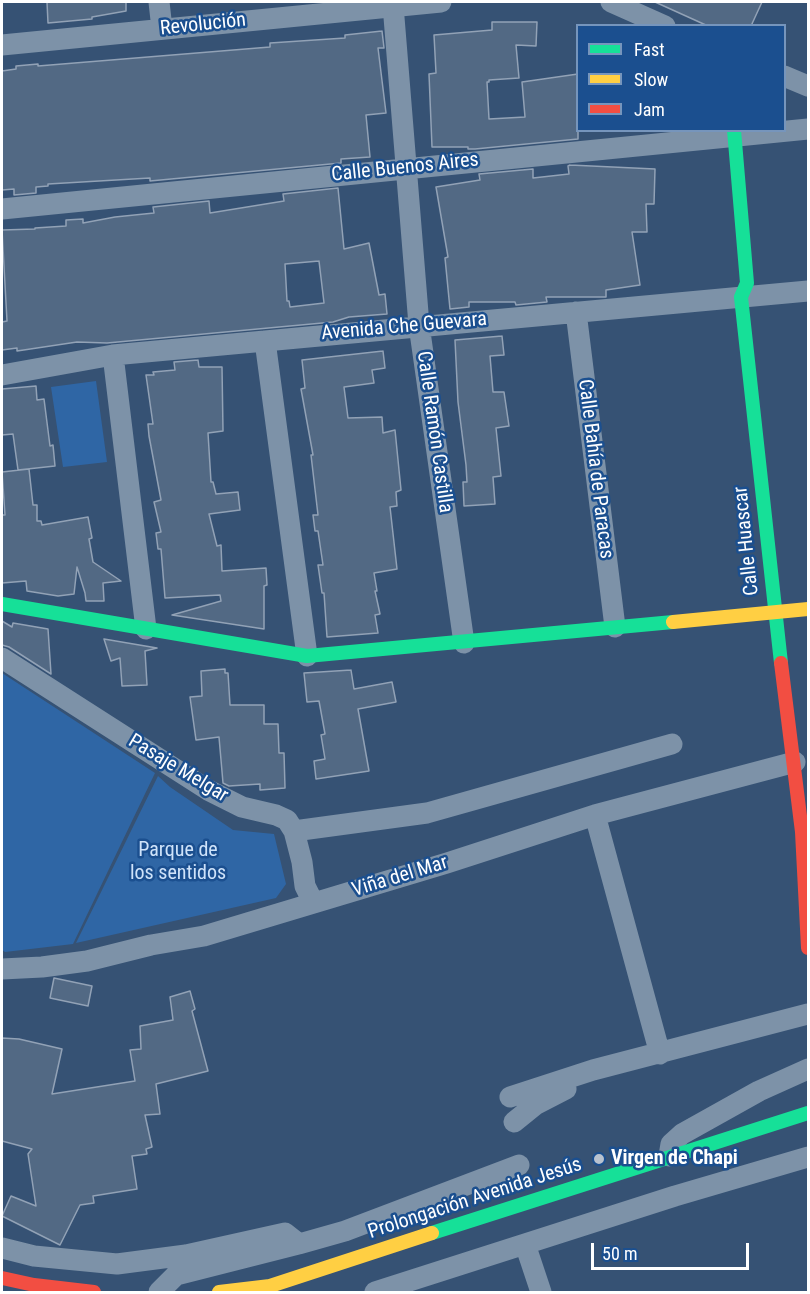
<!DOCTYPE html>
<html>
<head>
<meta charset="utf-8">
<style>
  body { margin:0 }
  #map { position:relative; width:810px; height:1294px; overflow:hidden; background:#365274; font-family:"Roboto Condensed",sans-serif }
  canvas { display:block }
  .frame { position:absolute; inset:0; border:3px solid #fff; pointer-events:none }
  .legend { position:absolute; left:576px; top:24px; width:210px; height:108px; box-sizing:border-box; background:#1b4f8f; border:2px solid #7695bc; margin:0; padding:8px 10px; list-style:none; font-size:18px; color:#fff }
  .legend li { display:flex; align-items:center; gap:12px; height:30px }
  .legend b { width:30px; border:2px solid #7695bc }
  .scale { position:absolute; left:591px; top:1243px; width:158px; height:27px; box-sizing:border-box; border:3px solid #fff; border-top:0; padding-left:8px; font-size:18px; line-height:21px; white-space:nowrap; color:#fff; -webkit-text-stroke:4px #1b4f8f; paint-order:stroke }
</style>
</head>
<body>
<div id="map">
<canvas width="810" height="1294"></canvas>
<div class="frame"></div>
<ul class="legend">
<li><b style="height:8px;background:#16e098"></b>Fast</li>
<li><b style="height:8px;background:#ffcf43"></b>Slow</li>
<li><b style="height:8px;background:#f24e42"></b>Jam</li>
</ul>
<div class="scale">50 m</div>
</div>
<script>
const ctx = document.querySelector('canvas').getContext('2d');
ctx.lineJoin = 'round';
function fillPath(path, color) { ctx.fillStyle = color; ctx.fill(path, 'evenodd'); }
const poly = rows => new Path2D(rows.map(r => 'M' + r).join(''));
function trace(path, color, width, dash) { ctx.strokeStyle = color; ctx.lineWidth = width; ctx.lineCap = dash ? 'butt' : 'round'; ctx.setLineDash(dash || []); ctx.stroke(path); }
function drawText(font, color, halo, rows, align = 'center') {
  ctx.font = font + ' "Roboto Condensed",sans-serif'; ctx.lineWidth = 5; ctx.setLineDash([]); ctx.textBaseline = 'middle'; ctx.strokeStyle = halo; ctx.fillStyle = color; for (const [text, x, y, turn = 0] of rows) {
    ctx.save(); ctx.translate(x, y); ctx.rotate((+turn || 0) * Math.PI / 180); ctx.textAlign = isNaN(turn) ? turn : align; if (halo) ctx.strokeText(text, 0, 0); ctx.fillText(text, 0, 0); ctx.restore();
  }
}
fillPath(poly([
  [96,381,107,462,63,467,51,387],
  [2,673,155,773,73,944,5,952,2,950],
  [158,776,170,787,233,830,274,834,286,884,276,898,76,943]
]), '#2f66a5');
const building = poly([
  [47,2,126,2,126,11,92,17,92,19,48,23,47,2],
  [655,2,762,2,751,26,708,26,655,2],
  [492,22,537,22,536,46,516,45,519,78,489,80,489,82,487,82,489,119,525,117,522,82,578,74,578,139,475,149,468,149,468,147,432,147,429,74,436,73,434,35,492,30,492,22],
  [382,31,384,48,378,48,386,113,366,115,370,157,341,159,341,163,150,181,150,178,48,184,48,186,36,187,36,193,14,195,14,189,2,190,2,71,16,69,16,66,38,64,38,66,270,47,270,43,345,38,345,35,382,31],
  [570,165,655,169,654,204,646,204,647,232,632,232,640,285,606,290,606,297,546,297,547,302,516,305,515,302,469,302,469,307,450,309,445,258,448,257,436,187,480,180,479,174,533,169,533,178,569,174,568,166,570,165],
  [338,188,344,249,369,243,379,295,385,294,387,314,349,317,333,322,107,343,77,342,17,351,17,348,2,350,2,322,7,321,2,230,35,229,35,228,66,226,66,220,83,219,83,223,115,217,154,213,153,207,209,201,210,213,284,201,283,194,338,188],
  [319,261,324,303,290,307,289,301,287,301,285,264,319,261],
  [502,336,504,355,490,356,493,392,504,392,509,426,496,428,501,476,493,477,495,504,464,506,463,482,467,482,466,465,458,402,455,340,502,336],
  [383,351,385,368,372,370,374,383,344,387,348,418,382,417,383,433,395,430,401,490,396,492,397,506,390,507,397,569,374,573,377,591,375,591,380,614,375,615,378,633,327,637,324,593,322,593,318,565,323,565,318,531,315,531,313,515,318,515,311,455,313,455,301,389,305,388,302,360,383,351],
  [198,360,199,367,222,367,223,431,208,433,211,482,213,482,216,494,238,492,240,510,209,514,217,546,221,545,222,571,266,568,267,585,264,586,264,629,172,615,221,601,220,595,165,598,161,549,158,549,156,533,161,532,154,502,161,500,149,436,148,424,153,424,146,375,154,375,153,372,175,370,174,362,198,360],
  [36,386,37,400,44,399,50,446,53,445,55,466,18,470,13,434,2,435,2,389,36,386],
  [29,469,33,505,37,505,37,521,41,521,42,525,88,517,92,538,89,539,93,562,121,581,103,583,104,601,86,601,85,593,77,567,74,594,58,596,27,591,26,581,2,583,2,515,5,515,2,472,29,469],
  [2,621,12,627,13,623,48,629,51,674,9,647,2,645,2,621],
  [104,639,157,648,145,651,147,685,122,686,120,658,111,661,104,639],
  [225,669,225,673,228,673,230,705,264,705,264,724,278,724,279,753,284,753,285,788,260,790,260,784,229,786,223,783,219,737,196,740,190,697,202,696,201,671,225,669],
  [351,670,354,689,392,682,396,702,358,709,369,771,316,779,314,761,325,759,321,735,325,734,319,701,307,702,304,673,351,670],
  [54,978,92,986,88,1006,50,998,54,978],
  [190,991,195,1009,192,1011,208,1071,156,1084,160,1114,145,1115,152,1147,146,1149,147,1154,132,1156,137,1189,93,1196,94,1203,80,1205,60,1245,2,1216,11,1196,36,1206,28,1154,32,1149,2,1141,2,1038,19,1039,62,1049,52,1094,135,1081,130,1050,141,1049,140,1026,173,1020,170,997,190,991]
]);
fillPath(building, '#526984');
trace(building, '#92a2b6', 1.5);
trace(poly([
  [159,2,162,29],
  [611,2,665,26],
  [393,5,419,325,464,643],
  [2,45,441,2],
  [784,76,808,86],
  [2,209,808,129],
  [576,312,615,627],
  [265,341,307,656],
  [113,355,146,629],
  [2,375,113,355,808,291],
  [2,658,208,790,242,807,276,815,287,820,294,831,302,862,305,886,313,902],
  [595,815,660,1054],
  [294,831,427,813,672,744],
  [2,969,42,967,87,961,151,945,204,936,447,863,595,815,795,762],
  [510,1097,593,1070,808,1014],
  [514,1122,535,1105,566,1089],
  [669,1156,671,1144,682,1134,759,1091,808,1069],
  [525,1244,541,1292],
  [2,1248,34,1256,117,1264,186,1255,285,1233,299,1244,345,1231,519,1165],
  [159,1292,176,1275,298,1244],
  [375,1292,675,1196,808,1157]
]), '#7d92a8', 21);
trace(poly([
  [734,130,747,283,741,297,781,663],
  [2,604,307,656,673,622],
  [432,1233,808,1113]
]), '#16e098', 14);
trace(poly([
  [673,622,808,609],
  [219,1292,270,1286,432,1233]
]), '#ffcf43', 14);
trace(poly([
  [781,663,802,832,808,948],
  [2,1278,34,1285,94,1292]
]), '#f24e42', 14);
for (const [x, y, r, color] of [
  [599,1159,6,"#b9c2ce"]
]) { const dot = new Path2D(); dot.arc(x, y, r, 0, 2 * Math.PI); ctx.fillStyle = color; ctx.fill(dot); trace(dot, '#1b4f8f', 2); }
drawText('20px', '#fff', '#1b4f8f', [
  ["Revolución",203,25,-6],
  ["Calle Buenos Aires",405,168,-6],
  ["Avenida Che Guevara",404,327,-5],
  ["Calle Ramón Castilla",434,432,82],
  ["Calle Bahía de Paracas",595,469,83],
  ["Calle Huascar",747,541,-96],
  ["Pasaje Melgar",178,769,31],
  ["Viña del Mar",400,877,-17],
  ["Prolongación Avenida Jesús",475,1199,-18]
]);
drawText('20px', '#cfe3fa', '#1b4f8f', [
  ["Parque de",178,851],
  ["los sentidos",178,874]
]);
drawText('bold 20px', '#fff', '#1b4f8f', [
  ["Virgen de Chapi",611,1159]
], 'left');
</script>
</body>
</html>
